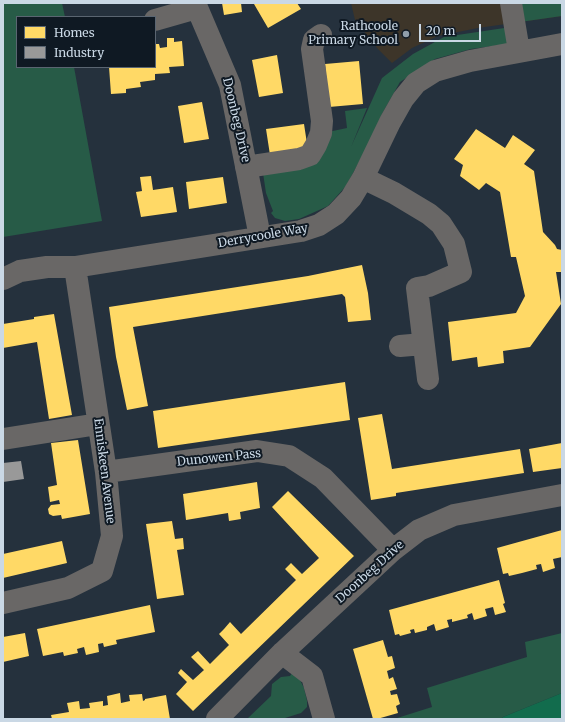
<!DOCTYPE html>
<html>
<head>
<meta charset="utf-8">
<style>
  body { margin:0 }
  #map { position:relative; width:565px; height:722px; overflow:hidden; background:#25313d; font-family:Merriweather,serif }
  canvas { display:block }
  .frame { position:absolute; inset:0; border:4px solid #cad8e5; pointer-events:none }
  .legend { position:absolute; left:16px; top:16px; width:140px; height:52px; box-sizing:border-box; background:#0f1923; border:1px solid #5a6571; margin:0; padding:5px 7px; list-style:none; font-size:12px; color:#cad8e5 }
  .legend li { display:flex; align-items:center; gap:8px; height:20px }
  .legend b { width:20px; border:1px solid #5a6571 }
  .scale { position:absolute; left:419px; top:24px; width:62px; height:18px; box-sizing:border-box; border:2px solid #cad8e5; border-top:0; padding-left:5px; font-size:12px; line-height:14px; white-space:nowrap; color:#cad8e5; -webkit-text-stroke:3px #0f1923; paint-order:stroke }
</style>
</head>
<body>
<div id="map">
<canvas width="565" height="722"></canvas>
<div class="frame"></div>
<ul class="legend">
<li><b style="height:11px;background:#ffd966"></b>Homes</li>
<li><b style="height:11px;background:#999"></b>Industry</li>
</ul>
<div class="scale">20 m</div>
</div>
<script>
const ctx = document.querySelector('canvas').getContext('2d');
ctx.lineJoin = 'round';
function fillPath(path, color) { ctx.fillStyle = color; ctx.fill(path, 'evenodd'); }
const poly = rows => new Path2D(rows.map(r => 'M' + r).join(''));
function trace(path, color, width, dash) { ctx.strokeStyle = color; ctx.lineWidth = width; ctx.lineCap = dash ? 'butt' : 'round'; ctx.setLineDash(dash || []); ctx.stroke(path); }
function drawText(font, color, halo, rows, align = 'center') {
  ctx.font = font + ' Merriweather,serif'; ctx.lineWidth = 4; ctx.setLineDash([]); ctx.textBaseline = 'middle'; ctx.strokeStyle = halo; ctx.fillStyle = color; for (const [text, x, y, turn = 0] of rows) {
    ctx.save(); ctx.translate(x, y); ctx.rotate((+turn || 0) * Math.PI / 180); ctx.textAlign = isNaN(turn) ? turn : align; if (halo) ctx.strokeText(text, 0, 0); ctx.fillText(text, 0, 0); ctx.restore();
  }
}
fillPath(poly([
  [351,3,562,3,562,16,478,28,438,36,412,48,392,63,377,48,355,20]
]), '#3d3529');
fillPath(poly([
  [3,3,62,3,65,17,17,17,17,67,74,67,102,221,3,237],
  [518,3,562,3,562,16,520,22],
  [511,27,508,44,471,49,435,59,400,82,383,112,365,151,346,186,328,206,299,219,285,221,275,218,271,213,273,211,266,193,263,173,328,132,347,128,345,111,367,108,351,147,382,78,413,54,444,37],
  [562,633,562,693,503,717,502,719,394,719,432,707,427,688,527,657,525,642],
  [292,673,299,678,304,688,307,701,307,707,301,713,285,718,285,719,247,719,271,696,272,684,281,677,290,676]
]), '#275b47');
fillPath(poly([
  [562,693,562,719,502,719,503,717]
]), '#126c4d');
fillPath(poly([
  [222,3,241,3,242,12,224,15],
  [256,3,297,3,301,9,268,28,254,4],
  [167,38,174,38,174,42,182,41,184,66,169,67,170,73,155,74,155,80,140,82,141,87,126,89,126,93,111,94,109,67,116,67,116,68,124,67,155,67,155,44,159,44,160,48,167,47],
  [277,55,283,93,259,97,252,60],
  [359,61,363,104,329,107,325,64],
  [202,102,209,139,184,143,178,106],
  [304,124,308,150,270,155,266,129],
  [476,129,505,148,513,135,535,150,524,164,534,171,543,232,555,245,557,249,562,250,562,272,556,272,561,304,530,347,503,351,504,363,478,367,477,357,452,361,448,322,516,313,525,296,516,257,511,257,500,192,486,183,479,190,460,176,463,165,454,159],
  [151,176,153,190,173,187,177,212,141,217,136,192,142,191,140,177],
  [223,177,227,203,189,209,186,182],
  [362,265,368,293,371,320,348,322,345,297,342,294,133,327,148,406,127,410,116,357,109,307,308,276],
  [54,314,72,415,49,419,37,342,3,348,3,324,34,319,34,317],
  [345,382,350,420,158,448,153,411],
  [382,414,392,469,520,449,524,473,396,493,396,496,371,500,358,418],
  [78,440,90,514,62,519,61,515,53,516,49,514,48,509,51,505,60,504,59,500,50,502,48,487,57,485,51,443],
  [562,443,562,468,533,472,529,449],
  [257,482,260,508,240,512,241,519,229,521,228,513,186,520,183,494],
  [288,491,354,556,193,711,176,694,187,682,178,673,181,669,193,680,204,670,191,657,198,651,210,664,229,645,219,634,224,629,230,622,241,634,296,580,285,569,291,563,302,574,319,558,272,507],
  [172,521,175,539,183,538,184,549,177,550,184,595,157,599,146,524],
  [562,530,562,557,553,559,555,568,543,572,541,564,536,565,537,569,522,573,509,576,508,573,503,574,497,548],
  [62,541,67,563,3,578,3,554],
  [499,580,505,603,503,604,506,612,495,615,493,607,485,609,487,616,474,620,472,613,467,615,468,618,452,622,452,619,447,620,449,627,436,631,434,624,427,627,427,630,415,633,414,629,410,630,411,633,400,636,399,634,395,635,389,610],
  [150,605,155,632,116,640,117,644,104,647,103,643,98,644,99,652,86,655,84,647,77,649,78,653,64,656,63,652,43,656,37,629],
  [25,633,29,656,3,662,3,637],
  [383,640,388,657,392,656,395,668,387,671,389,679,393,677,397,689,390,691,391,695,397,694,400,704,396,706,398,713,377,719,373,719,353,649],
  [120,693,121,703,130,701,129,695,142,694,143,701,145,700,145,699,166,695,170,719,52,719,51,715,69,712,67,703,79,701,80,709,90,708,89,703,103,701,103,706,108,705,107,696]
]), '#ffd966');
fillPath(poly([
  [21,461,24,479,3,482,3,463]
]), '#999');
trace(poly([
  [195,3,230,85,260,237],
  [511,3,519,51],
  [155,20,197,8],
  [246,167,299,159,310,155,316,145,321,133,322,121,312,49,314,40,321,35],
  [363,178,394,193,429,214,441,224,454,244,461,272,429,286,417,288,428,379],
  [3,279,20,271,47,267,75,267,301,231,319,225,336,214,351,198,363,178,390,122,403,99,416,83,435,71,470,61,562,44],
  [400,346,423,344],
  [3,439,98,424],
  [106,472,257,451,289,456,323,478,393,550],
  [3,603,68,588,102,571,112,536,106,472,75,267],
  [282,653,312,676,324,719],
  [217,719,282,653,393,550,419,530,454,515,562,495]
]), '#696766', 22);
for (const [x, y, r, color] of [
  [406,34,4,"#909eaa"]
]) { const dot = new Path2D(); dot.arc(x, y, r, 0, 2 * Math.PI); ctx.fillStyle = color; ctx.fill(dot); trace(dot, '#0f1923', 1.5); }
drawText('12px', '#cad8e5', '#0f1923', [
  ["Rathcoole",398,27],
  ["Primary School",398,41]
], 'right');
drawText('12px', '#cad8e5', '#0f1923', [
  ["Doonbeg Drive",236,120,77],
  ["Derrycoole Way",263,236,-10],
  ["Dunowen Pass",219,458,-6],
  ["Enniskeen Avenue",104,471,83],
  ["Doonbeg Drive",370,572,-42]
]);
</script>
</body>
</html>
